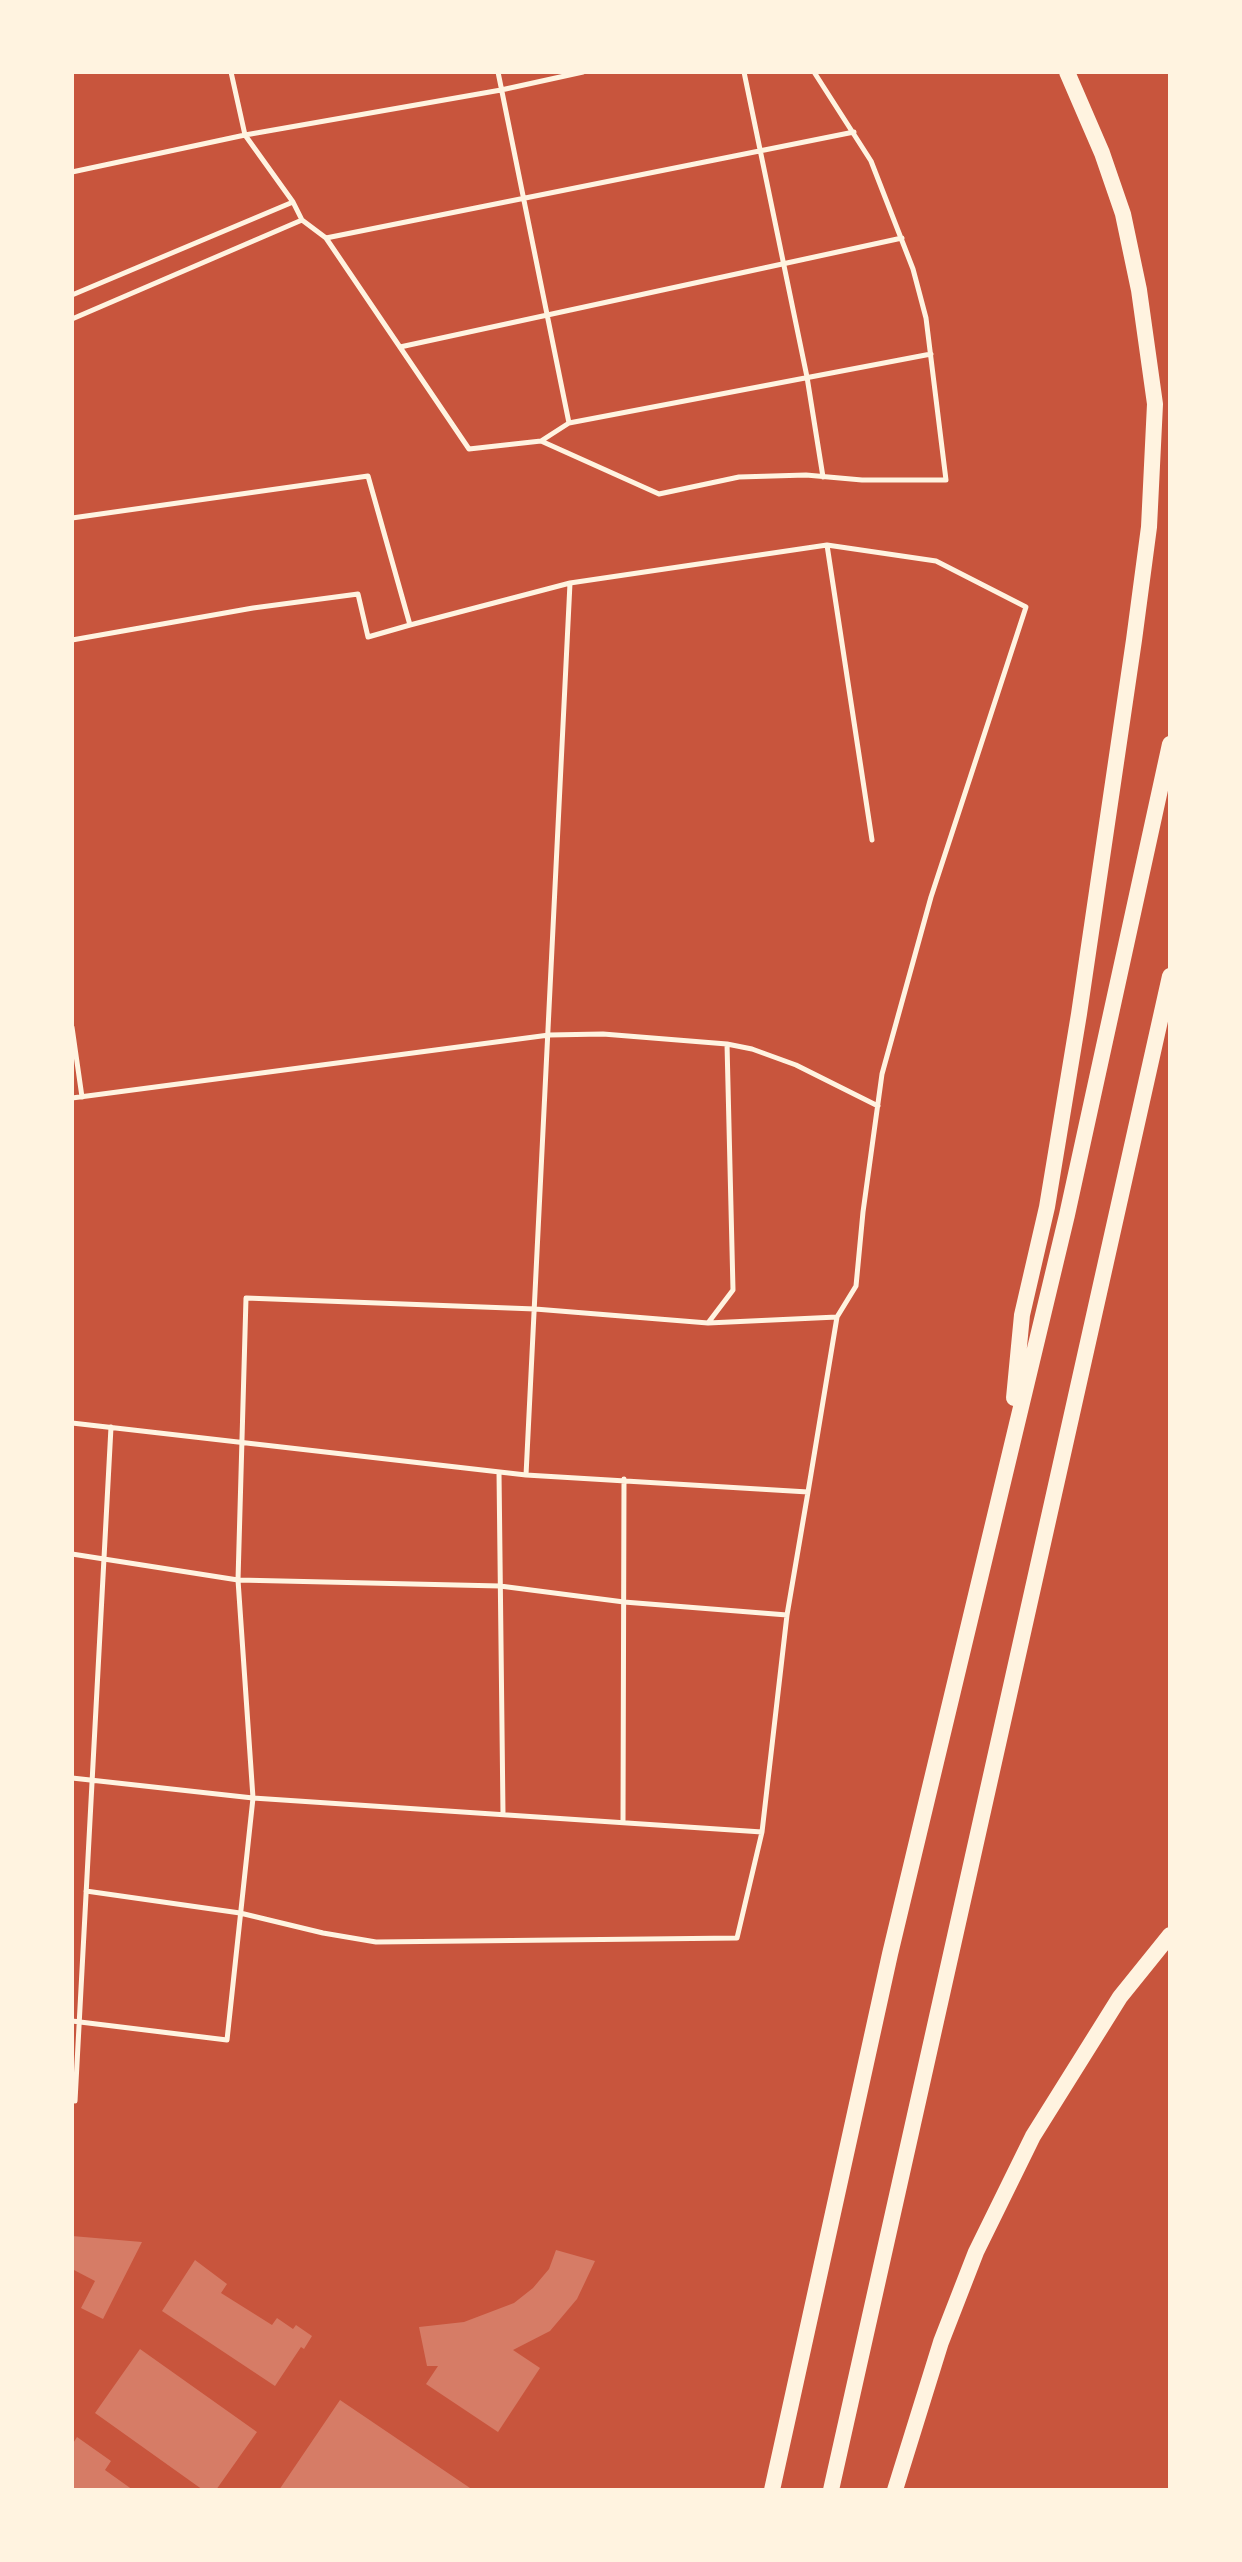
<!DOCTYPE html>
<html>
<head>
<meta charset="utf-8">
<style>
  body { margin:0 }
  #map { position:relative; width:1242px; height:2562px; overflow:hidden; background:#c8553d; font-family:"Alegreya Sans",sans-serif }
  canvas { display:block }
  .frame { position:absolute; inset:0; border:74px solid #fff3e0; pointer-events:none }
</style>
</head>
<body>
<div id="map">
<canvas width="1242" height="2562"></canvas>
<div class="frame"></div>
</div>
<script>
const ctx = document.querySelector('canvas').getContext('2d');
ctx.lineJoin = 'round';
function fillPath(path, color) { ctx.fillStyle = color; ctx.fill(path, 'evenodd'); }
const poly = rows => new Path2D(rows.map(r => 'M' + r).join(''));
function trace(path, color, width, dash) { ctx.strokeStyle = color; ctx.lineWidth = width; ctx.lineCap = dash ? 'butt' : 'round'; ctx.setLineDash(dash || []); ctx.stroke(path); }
fillPath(poly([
  [72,2236,142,2242,103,2319,81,2308,95,2281,72,2269],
  [556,2250,595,2261,577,2299,550,2331,513,2350,540,2368,498,2432,426,2384,438,2366,427,2366,419,2327,464,2322,514,2303,533,2288,549,2269],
  [195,2260,227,2284,221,2293,272,2325,277,2318,293,2329,296,2325,312,2336,304,2349,301,2347,275,2386,162,2311],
  [140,2349,257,2432,216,2490,203,2490,95,2413],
  [340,2400,473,2490,279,2490],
  [77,2437,111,2461,105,2470,133,2490,72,2490,72,2445]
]), '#d67c66');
trace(poly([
  [498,72,569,423],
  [744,72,807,377,823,477],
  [72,172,245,135,501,90,583,72],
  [302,220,326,238,469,449,541,441,659,494,739,477,806,475,862,480,946,480,926,318,913,269,871,161,814,72],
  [326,238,854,132],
  [72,295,293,202],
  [72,319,302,220,293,202,245,135,231,72],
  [400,347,902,238],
  [541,441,569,423,931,354],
  [72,518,368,476,410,625,368,637,358,594,253,608,72,640],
  [410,625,570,583,827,545,872,840],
  [72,1027,82,1097],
  [72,1098,549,1035,603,1034,727,1044,752,1049,796,1065,878,1106],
  [708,1323,837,1317,856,1286,863,1212,882,1074,931,897,1026,607,936,561,827,545],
  [72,1423,526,1475,570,583],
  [499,1472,503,1814],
  [526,1475,808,1492,837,1317],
  [72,1554,238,1580,500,1586,624,1602,787,1615],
  [72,1778,253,1798,762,1832],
  [623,1821,624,1479],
  [86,1891,240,1913,323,1933,376,1942,737,1938,762,1832,787,1615,808,1492],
  [72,2021,227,2040,253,1798,238,1580,246,1298,535,1309,708,1323,733,1290,727,1044],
  [75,2101,111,1427]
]), '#fff3e0', 5);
trace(poly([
  [1014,1398,1022,1315,1047,1207,1079,1014,1134,640,1149,527,1155,404,1139,290,1123,214,1102,153,1067,72],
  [772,2490,890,1954,1067,1215,1170,744],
  [831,2490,1170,976],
  [895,2490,941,2342,976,2252,1033,2136,1120,1997,1170,1935]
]), '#fff3e0', 16);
</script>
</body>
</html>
